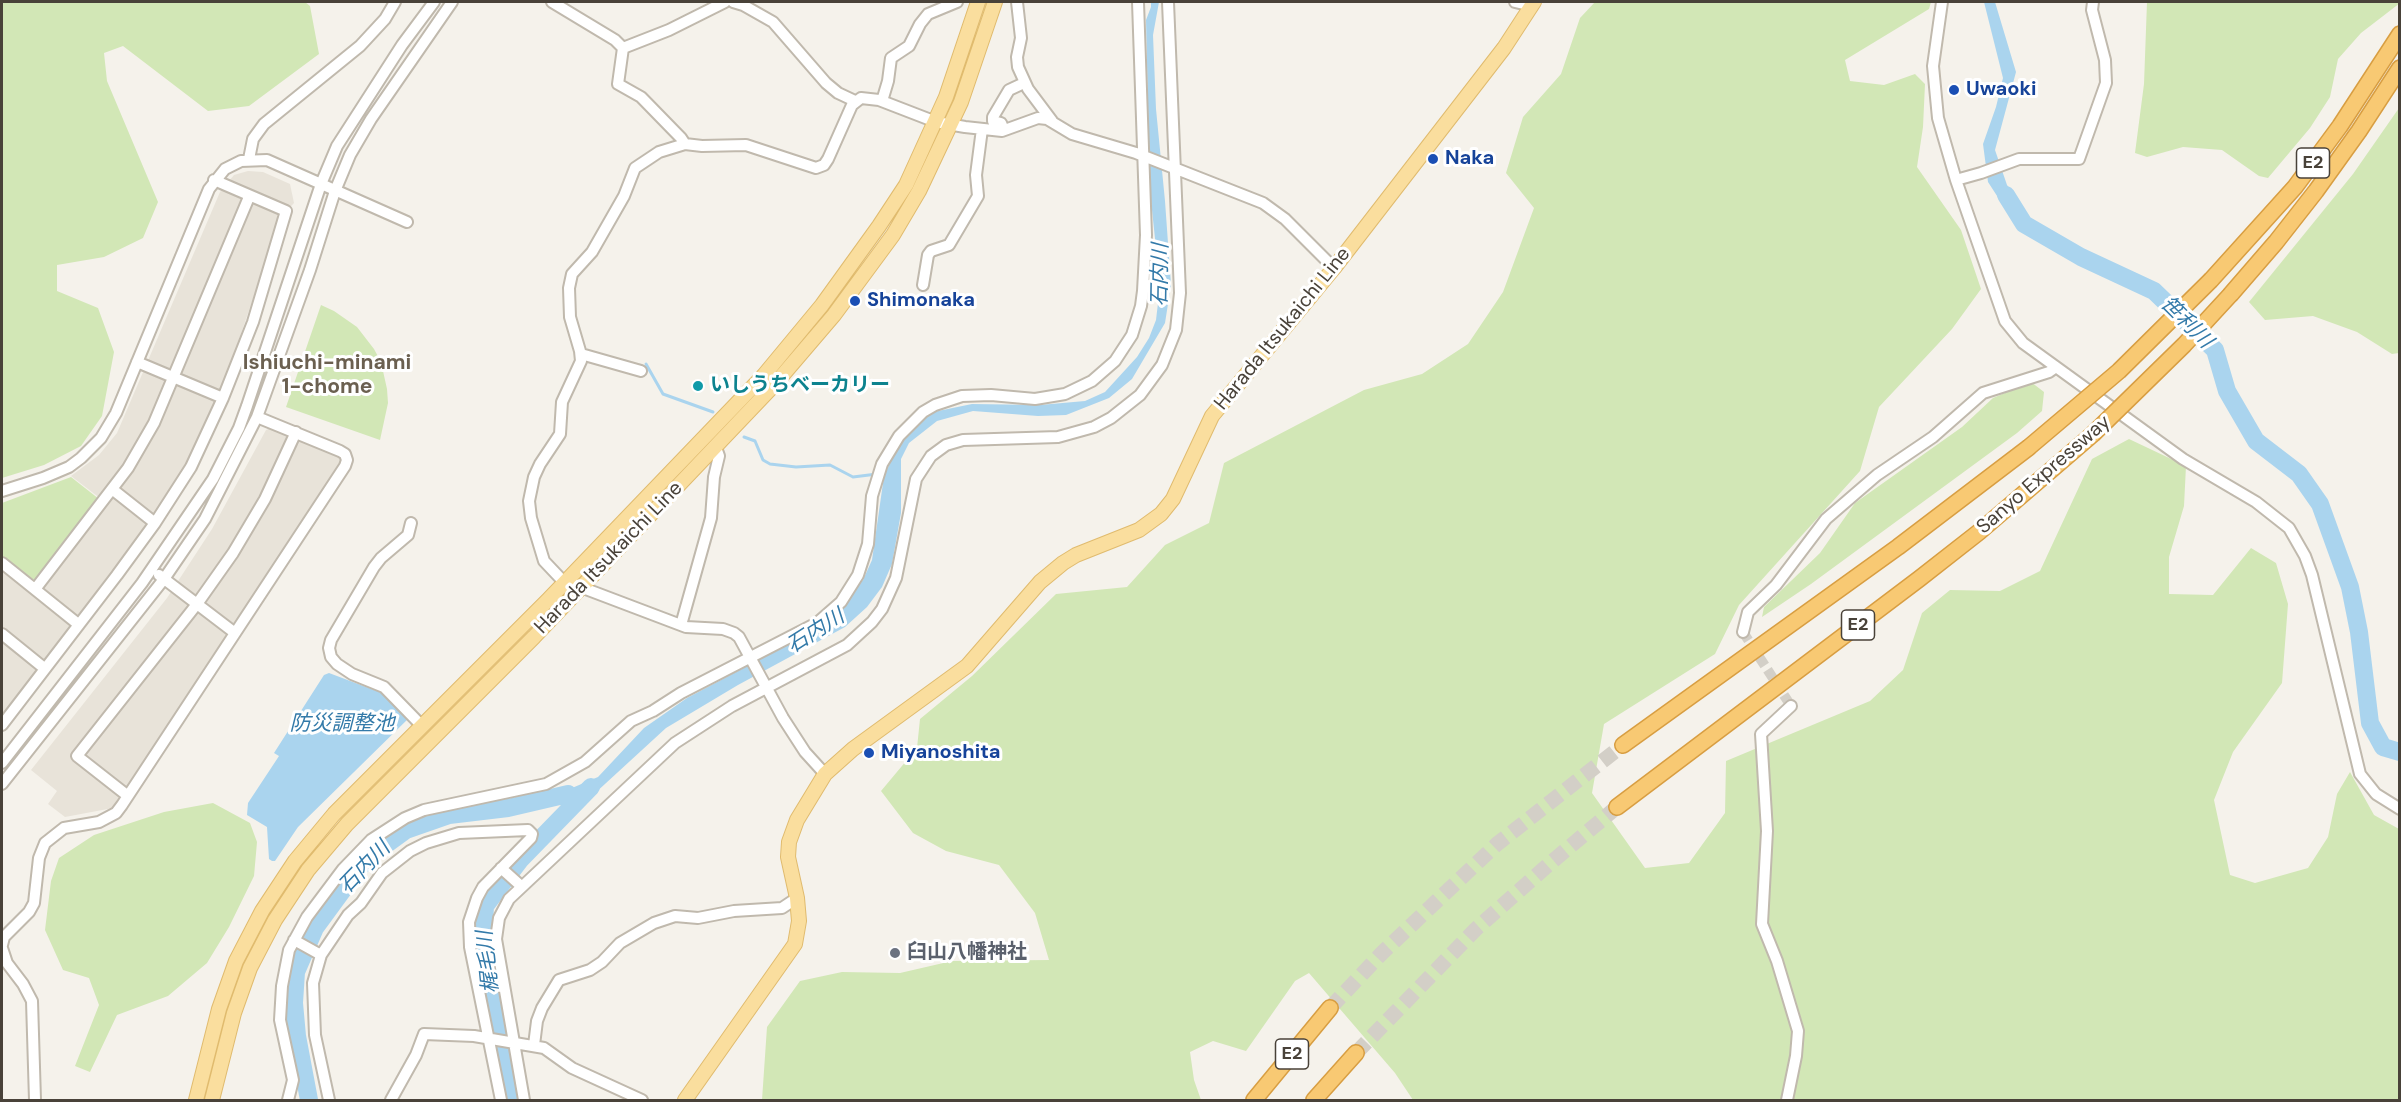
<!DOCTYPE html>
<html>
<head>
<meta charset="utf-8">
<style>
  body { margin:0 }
  #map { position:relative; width:2401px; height:1102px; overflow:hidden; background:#f5f2eb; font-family:"DM Sans",sans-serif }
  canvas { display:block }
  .frame { position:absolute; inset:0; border:3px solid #494239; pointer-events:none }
</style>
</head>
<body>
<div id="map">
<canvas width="2401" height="1102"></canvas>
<div class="frame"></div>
</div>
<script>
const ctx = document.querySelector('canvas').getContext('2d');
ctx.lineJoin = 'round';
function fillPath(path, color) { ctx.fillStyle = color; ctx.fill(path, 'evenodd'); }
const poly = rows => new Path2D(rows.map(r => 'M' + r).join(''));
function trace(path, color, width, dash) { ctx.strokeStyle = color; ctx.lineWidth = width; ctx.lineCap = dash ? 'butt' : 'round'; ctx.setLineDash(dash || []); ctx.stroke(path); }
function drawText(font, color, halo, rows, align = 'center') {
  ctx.font = font + ' "DM Sans","Noto Sans JP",sans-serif'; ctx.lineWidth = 6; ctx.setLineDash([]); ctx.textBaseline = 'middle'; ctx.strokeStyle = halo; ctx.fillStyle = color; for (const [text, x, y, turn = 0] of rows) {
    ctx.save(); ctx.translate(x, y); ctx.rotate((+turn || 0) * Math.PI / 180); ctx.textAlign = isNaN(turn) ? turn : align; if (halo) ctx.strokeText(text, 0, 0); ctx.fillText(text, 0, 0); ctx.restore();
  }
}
fillPath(poly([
  [248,171,263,172,290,184,294,203,281,217,222,389,189,459,147,526,2,719,2,566,36,592,105,502,71,476,99,455,117,433,220,192,234,175],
  [272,427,339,455,342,463,113,808,65,817,48,804,57,791,31,770,167,598,212,529,266,430]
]), '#e8e3d9');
fillPath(poly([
  [2,2,305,2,310,6,319,54,249,106,208,111,123,46,104,53,107,81,158,202,143,238,104,257,57,265,57,291,98,308,114,352,102,416,81,446,44,465,2,478],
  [1595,2,1931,2,1929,9,1845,60,1850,81,1884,85,1915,74,1925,84,1923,127,1917,167,1961,230,1981,289,1952,329,1879,407,1860,471,1739,605,1715,654,1604,724,1592,793,1645,868,1689,863,1725,813,1726,761,1870,701,1903,670,1922,613,1950,590,2000,591,2040,571,2092,459,2129,439,2186,466,2184,506,2169,557,2169,594,2213,595,2251,548,2276,563,2288,604,2282,683,2233,752,2214,800,2230,875,2255,883,2308,868,2328,837,2337,794,2350,772,2374,815,2399,829,2399,1100,1413,1100,1395,1073,1309,973,1295,981,1246,1051,1213,1041,1190,1052,1194,1080,1201,1100,762,1100,767,1027,800,981,842,972,900,973,952,961,1049,960,1035,913,999,865,946,851,913,833,881,791,917,748,920,719,972,676,1056,594,1127,587,1165,545,1209,523,1224,463,1364,390,1422,374,1468,344,1503,292,1534,208,1506,173,1523,117,1561,74,1580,18],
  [2147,2,2399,2,2400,3,2361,33,2338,59,2330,97,2310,128,2268,178,2259,176,2222,150,2183,147,2147,157,2135,153,2144,84],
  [2399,108,2399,353,2392,354,2357,332,2313,316,2265,320,2249,302,2353,174],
  [321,305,334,311,357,327,374,349,381,362,387,389,388,403,380,440,286,407],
  [2031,382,2044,392,2042,411,2017,433,1811,584,1762,617,1764,607,1820,553,1855,503,1962,427,1993,398],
  [71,477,99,499,36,579,29,580,2,557,2,503],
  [213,803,250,823,257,842,254,876,229,927,207,963,168,996,117,1015,90,1072,75,1066,99,1005,89,978,63,970,45,930,51,881,59,858,94,835,164,812]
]), '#d2e7b6');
fillPath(poly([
  [1151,2,1159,2,1153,35,1156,109,1165,201,1171,285,1165,323,1132,379,1109,398,1066,415,1038,416,973,411,937,421,909,443,901,459,901,513,892,564,882,587,867,607,845,627,738,685,666,728,581,806,536,797,572,788,598,777,644,728,687,698,806,635,834,616,863,580,872,560,884,476,901,440,915,426,933,412,972,404,1040,405,1085,401,1105,392,1137,357,1149,338,1156,320,1160,286,1150,191,1146,20,1151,7],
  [1984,2,1995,2,2016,72,1995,150,2007,185,2024,210,2012,219,1988,182,1983,144,1996,107,2003,78],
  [329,673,390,696,410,717,298,827,275,861,272,861,269,859,267,827,247,815,248,803,279,756,274,753,324,675]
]), '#aad4ee');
trace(poly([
  [646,364,663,394,713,412],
  [744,437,755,441,763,460,770,464,796,467,830,465,853,477,877,474]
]), '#aad4ee', 3);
trace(poly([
  [2006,195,2024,224,2081,257,2154,291,2215,350,2227,391,2256,441,2299,474,2320,504,2350,587,2359,632,2370,723,2383,747,2400,752],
  [309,1100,297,1036,294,1003,296,972,315,928,359,868,373,854,406,830,449,815,508,808,568,794],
  [511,1100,483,945,485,906,520,860,591,787]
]), '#aad4ee', 18);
trace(poly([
  [1743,632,1791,706]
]), '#d3cfc7', 10, [10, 5]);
trace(poly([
  [1330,1008,1382,953,1497,844,1623,745],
  [1356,1053,1476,929,1548,865,1617,807]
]), '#d3cfc7', 15, [15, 8]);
const minor = poly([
  [552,2,615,40,623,48,618,84,641,97,681,138,685,144,702,146,746,145,816,168,824,165,828,159,852,105,861,98,879,100,936,122,965,127,1002,131,1038,118,1047,119,1072,134,1136,153,1263,203,1285,219,1334,268],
  [733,2,743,5,773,22,826,83,838,93,855,101],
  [1017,2,1021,38,1017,57,1018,67,1028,89,1052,121],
  [1515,2,1532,6],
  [1942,2,1933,66,1938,118,1956,180,2005,321,2023,343,2183,459,2256,502,2289,528,2305,556,2312,575,2360,774,2376,794,2400,809],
  [623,48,669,30,725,2],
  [882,101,888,81,891,58,909,46,920,24,928,14,957,2],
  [1004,130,1001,123,993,121,993,117,1009,90,1024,83],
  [685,144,659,152,635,168,624,196,592,252,572,274,569,288,570,317,580,351,581,361,562,402,560,434,540,464,534,477,529,501,531,518,544,561,562,580,686,627,723,629,734,633,739,637,783,718,805,752,825,774],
  [249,159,253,139,264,124,360,46,385,19,395,2],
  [1956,180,1981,173,2019,159,2079,159,2106,83,2105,60,2092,10,2093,2],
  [923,285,928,255,931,251,949,245,978,196,976,175,982,129],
  [581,354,641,371],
  [137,362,223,398],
  [112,489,155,523],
  [2,491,43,478,69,467,81,458,101,438,116,413,209,189,225,169,241,161,267,160,407,222],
  [411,523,408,535,381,558,374,567,331,640,329,648,331,657,337,664,352,674,384,687,422,726],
  [2,563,78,624],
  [159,575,235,633],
  [36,588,128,468,154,423,249,197],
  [681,625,711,518,714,477,719,456,715,445],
  [1743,632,1748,612,1776,585,1826,519,1877,475,1933,437,1983,393,2049,372,2056,367],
  [2,634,44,668],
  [2,725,117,575,155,523,191,467,223,398,253,322,286,211,214,180],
  [2,763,142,583,213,479,239,428,247,406,321,184,337,146,402,45,434,2],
  [2,784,164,579,205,519,257,417,310,270,335,191,350,155,371,119,452,2],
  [128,796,77,756,197,604,233,553,265,499,296,432],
  [501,868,521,886],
  [294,940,321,955],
  [2,945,4,937,29,912,34,903,39,858,45,843,64,828,99,822,116,813,122,805,345,466,347,460,345,454,340,451,257,417],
  [2,948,7,963,23,984,32,1001,35,1100],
  [534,1045,537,1021,542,1008,559,980,590,970,602,962,620,943,654,923,675,916,698,918,734,911,782,908,797,898],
  [288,1100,293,1080,280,1020,282,986,289,950,307,917,343,869,371,840,405,818,424,810,546,784,585,762,631,721,653,711,681,693,817,623,841,602,858,575,868,544,872,496,882,464,899,436,923,412,935,405,962,396,991,395,1035,399,1065,394,1092,381,1115,361,1132,335,1141,306,1143,291,1146,235,1138,2],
  [329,1100,315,1035,313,983,321,955,348,915,361,903,382,873,410,851,426,843,459,833,528,830,532,834,531,838,483,887,477,898,469,922,470,947,501,1100],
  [391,1100,416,1055,424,1034,474,1036,544,1048,572,1068,642,1100],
  [524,1100,496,939,499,918,509,899,675,743,732,706,847,645,872,622,882,609,896,578,916,479,931,456,946,445,963,440,1058,437,1094,427,1111,418,1140,395,1162,365,1176,330,1180,293,1168,2],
  [1787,1100,1796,1056,1798,1031,1777,961,1762,924,1767,831,1761,734,1791,706]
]);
const major = poly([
  [196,1100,219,1009,236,961,262,911,295,861,334,814,548,600,764,375,822,305,879,226,906,185,946,97,978,2],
  [212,1100,234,1013,250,968,275,920,308,870,347,824,534,637,775,384,834,315,893,235,919,191,961,102,995,2],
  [685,1100,795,944,799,921,797,898,788,857,789,842,797,820,825,774,853,749,967,666,1040,582,1063,563,1076,555,1139,530,1161,514,1173,499,1212,416,1334,268,1504,48,1534,2]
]);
const highway = poly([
  [2211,280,2295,187,2340,126,2400,34],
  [2231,294,2276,242,2316,191,2359,131,2400,68],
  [1623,745,1898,547,2028,448],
  [1617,807,1919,579,1979,532,2093,434],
  [1254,1100,1330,1008],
  [1314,1100,1356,1053]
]);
trace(minor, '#c0b9ad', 14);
trace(major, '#e0bb6e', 16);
trace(highway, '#d89e42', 18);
trace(minor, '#fff', 10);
trace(major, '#fade9e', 14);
trace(highway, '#f8c973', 15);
const highwayBridge = poly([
  [2093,434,2184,345,2231,294],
  [2028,448,2119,371,2211,280]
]);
trace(highwayBridge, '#d89e42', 18, []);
trace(highwayBridge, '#f8c973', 15);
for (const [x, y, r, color] of [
  [1954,90,6,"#1a4fb4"],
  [1433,159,6,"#1a4fb4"],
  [855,301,6,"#1a4fb4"],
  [698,386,6,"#0f9aa8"],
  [869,753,6,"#1a4fb4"],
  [895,953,6,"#6b7280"]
]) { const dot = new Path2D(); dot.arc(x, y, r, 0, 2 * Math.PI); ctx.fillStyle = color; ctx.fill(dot); trace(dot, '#fff', 2); }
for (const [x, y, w] of [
  [2313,163,33],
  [1858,625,33],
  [1292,1054,33]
]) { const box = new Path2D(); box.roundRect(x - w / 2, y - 15, w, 30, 4.5); ctx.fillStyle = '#fff'; ctx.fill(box); trace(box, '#494239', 1.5); }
drawText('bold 18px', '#494239', null, [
  ["E2",2313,163],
  ["E2",1858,625],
  ["E2",1292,1054]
]);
drawText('bold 20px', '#164399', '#fff', [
  ["Uwaoki",1966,90],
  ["Naka",1445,159],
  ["Shimonaka",867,301],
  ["Miyanoshita",881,753]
], 'left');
drawText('20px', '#494239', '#fff', [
  ["Harada Itsukaichi Line",1283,329,-51],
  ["Sanyo Expressway",2044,475,-41],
  ["Harada Itsukaichi Line",609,558,-46]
]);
drawText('bold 20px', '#0d838f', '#fff', [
  ["いしうちベーカリー",710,386]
], 'left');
drawText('bold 20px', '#5b616d', '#fff', [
  ["臼山八幡神社",907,953]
], 'left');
drawText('italic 21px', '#337aa9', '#fff', [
  ["石内川",1161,275,-89],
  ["笹利川",2186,323,45],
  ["石内川",816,632,-32],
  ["防災調整池",342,724],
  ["石内川",365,868,-46],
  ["梶毛川",489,962,-96]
]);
drawText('bold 21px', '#6b6050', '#fff', [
  ["Ishiuchi-minami",327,363],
  ["1-chome",327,387]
]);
</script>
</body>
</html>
